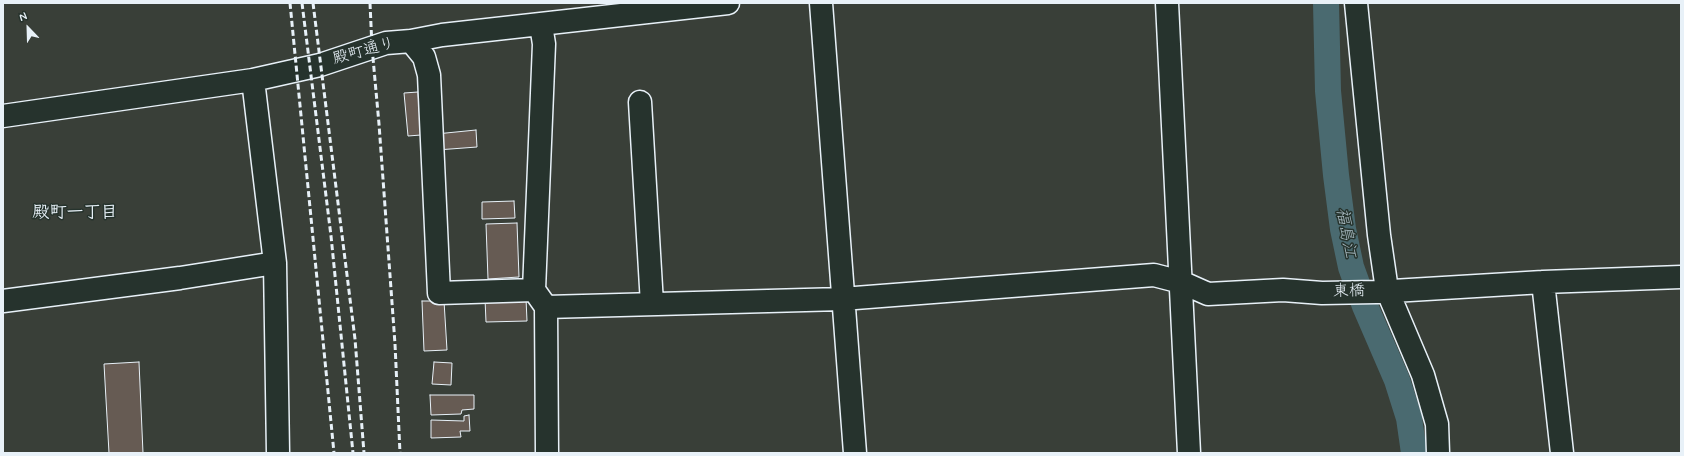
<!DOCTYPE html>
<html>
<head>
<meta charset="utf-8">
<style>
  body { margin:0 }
  #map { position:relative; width:1684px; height:456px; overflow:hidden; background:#393f38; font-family:Mynerve,sans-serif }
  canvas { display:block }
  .frame { position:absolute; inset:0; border:4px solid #e8f1f8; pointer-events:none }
  .north { position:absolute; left:8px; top:8px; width:40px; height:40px; -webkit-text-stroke:3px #26332d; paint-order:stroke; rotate:337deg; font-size:11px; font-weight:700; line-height:16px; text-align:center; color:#e8f1f8 }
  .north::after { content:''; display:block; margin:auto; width:14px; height:18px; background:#e8f1f8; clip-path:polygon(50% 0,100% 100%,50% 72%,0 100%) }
</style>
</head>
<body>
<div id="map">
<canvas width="1684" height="456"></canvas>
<div class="frame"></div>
<div class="north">N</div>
</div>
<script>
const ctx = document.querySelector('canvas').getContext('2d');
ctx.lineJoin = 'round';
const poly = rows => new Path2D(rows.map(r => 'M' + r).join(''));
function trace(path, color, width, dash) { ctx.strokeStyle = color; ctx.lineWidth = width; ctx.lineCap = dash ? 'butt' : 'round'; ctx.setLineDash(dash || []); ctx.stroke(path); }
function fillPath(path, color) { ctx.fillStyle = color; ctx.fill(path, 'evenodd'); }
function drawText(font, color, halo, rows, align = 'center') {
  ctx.font = font + ' Mynerve,"Klee One",sans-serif'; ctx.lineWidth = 3; ctx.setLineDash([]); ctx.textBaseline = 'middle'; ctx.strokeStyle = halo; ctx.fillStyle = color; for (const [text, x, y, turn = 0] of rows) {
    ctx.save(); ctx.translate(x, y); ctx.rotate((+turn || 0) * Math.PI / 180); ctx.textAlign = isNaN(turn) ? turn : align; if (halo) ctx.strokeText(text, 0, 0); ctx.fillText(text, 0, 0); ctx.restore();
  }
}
trace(poly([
  [1326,3,1328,91,1336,175,1343,229,1351,267,1365,306,1397,380,1409,418,1414,453]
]), '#4a6a70', 26);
const building = poly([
  [418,92,421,135,408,136,404,93,418,92],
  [476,130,477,147,437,150,436,134,476,130],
  [514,201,515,218,482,219,482,202,514,201],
  [517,223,519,277,488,279,486,224,517,223],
  [526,298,527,321,486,322,485,299,526,298],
  [422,301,444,301,447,350,424,351,422,301],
  [139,362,143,453,109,453,104,364,139,362],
  [434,362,452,363,451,385,432,384,434,362],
  [430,395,474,395,474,409,462,410,461,414,431,415,430,395],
  [469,415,470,431,460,431,461,437,431,438,431,420,464,421,464,416,469,415]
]);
fillPath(building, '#665b53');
trace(building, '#e8f1f8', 1);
const street = poly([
  [821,3,855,453],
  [1167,3,1189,453],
  [1356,3,1379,235,1387,290,1423,375,1437,424,1438,453],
  [411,41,424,57,429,75,439,293,534,290,546,307,547,453],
  [253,80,275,263,278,453],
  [640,102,652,304],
  [3,116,253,80,320,65,386,43,411,41,442,35,728,3],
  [1543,282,1562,453],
  [534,290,544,44,541,25],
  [3,301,180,278,275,263],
  [546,307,842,299,1154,275,1181,282,1208,294,1283,290,1322,293,1376,292,1543,282,1681,277]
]);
trace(street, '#e8f1f8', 25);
trace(street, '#26332d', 22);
trace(poly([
  [290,3,334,453],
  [302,3,331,236,353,453],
  [313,3,355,339,364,453],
  [370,3,372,47,379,124,395,344,400,453]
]), '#e8f1f8', 3, [6, 3]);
drawText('16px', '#e8f1f8', '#26332d', [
  ["殿町通り",364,52,-15],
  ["東橋",1349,292,-1]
]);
drawText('bold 17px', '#e8f1f8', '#26332d', [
  ["殿町一丁目",75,213]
]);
drawText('italic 17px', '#a9bbc2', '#26332d', [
  ["福島江",1345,233,80]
]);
</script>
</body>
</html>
